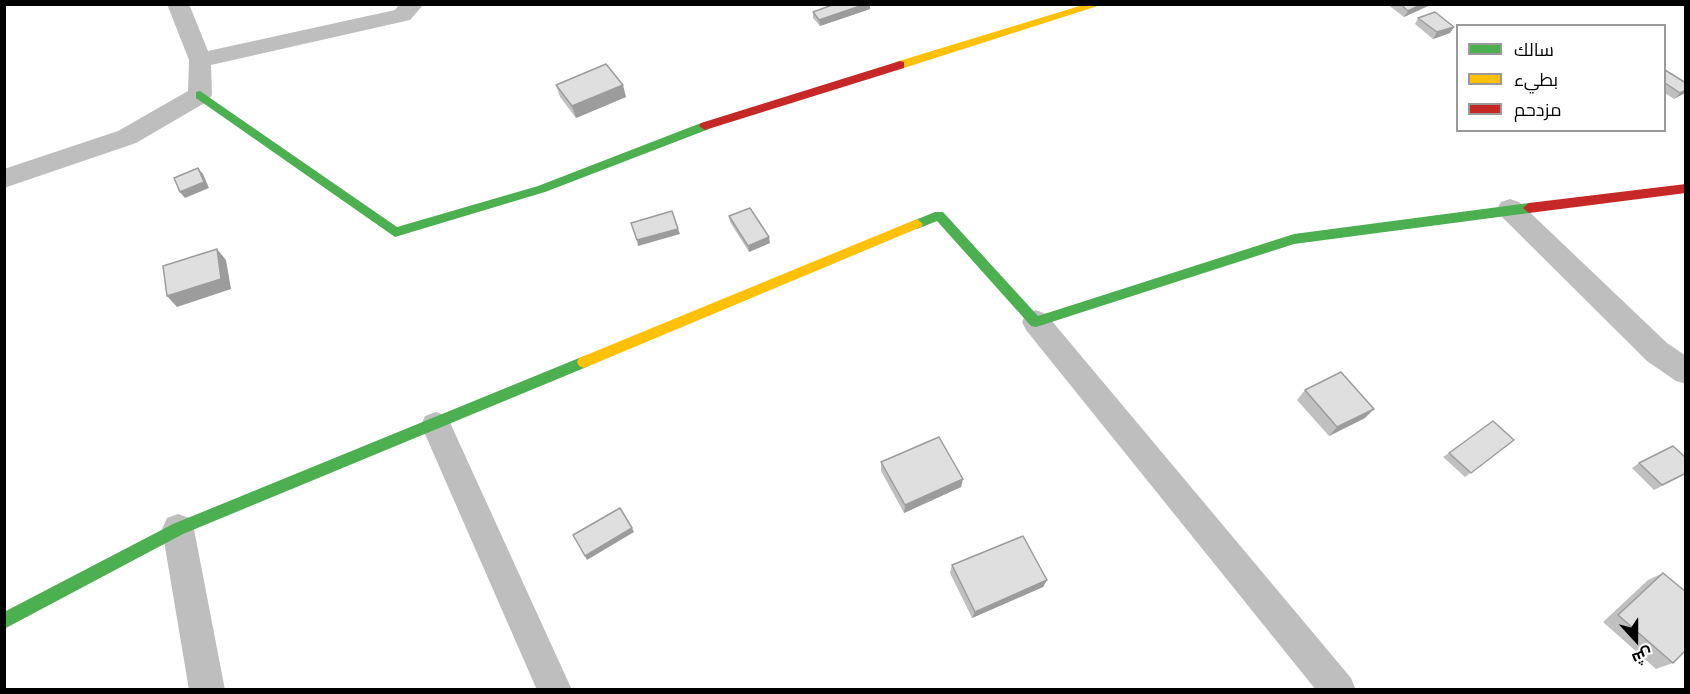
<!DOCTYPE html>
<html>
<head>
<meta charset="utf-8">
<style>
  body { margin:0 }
  #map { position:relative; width:1690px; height:694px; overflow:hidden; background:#fff; font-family:Lato,Cairo,sans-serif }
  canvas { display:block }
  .frame { position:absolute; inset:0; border:6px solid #000; pointer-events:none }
  .legend { position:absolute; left:1456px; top:24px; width:210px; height:108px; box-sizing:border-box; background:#fff; border:2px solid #999; margin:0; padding:8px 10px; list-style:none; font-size:18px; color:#000 }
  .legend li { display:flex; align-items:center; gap:12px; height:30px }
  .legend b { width:30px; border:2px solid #999 }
  .north { position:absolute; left:1606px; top:610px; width:60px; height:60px; -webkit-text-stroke:4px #fff; paint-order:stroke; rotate:159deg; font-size:16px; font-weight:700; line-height:24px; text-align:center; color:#000 }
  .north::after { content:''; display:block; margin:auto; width:21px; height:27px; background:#000; clip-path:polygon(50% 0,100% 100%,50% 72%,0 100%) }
</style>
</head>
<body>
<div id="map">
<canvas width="1690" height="694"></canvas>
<div class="frame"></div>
<ul class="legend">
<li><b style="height:8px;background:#4caf50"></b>سالك</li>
<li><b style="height:8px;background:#ffc107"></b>بطيء</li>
<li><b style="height:8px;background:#c62828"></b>مزدحم</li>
</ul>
<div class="north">ش</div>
</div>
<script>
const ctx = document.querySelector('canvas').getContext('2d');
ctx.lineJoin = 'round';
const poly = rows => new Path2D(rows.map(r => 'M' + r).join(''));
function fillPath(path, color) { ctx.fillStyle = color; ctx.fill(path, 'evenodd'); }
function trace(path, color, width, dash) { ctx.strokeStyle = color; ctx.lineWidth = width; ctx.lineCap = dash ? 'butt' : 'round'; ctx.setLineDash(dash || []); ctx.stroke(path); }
fillPath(poly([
  [167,4,189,4,208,51,395,10,400,4,424,4,410,20,211,65,212,95,208,101,136,143,4,188,4,169,118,131,188,91,189,60,167,4],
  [1510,199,1519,202,1667,343,1686,356,1686,384,1676,381,1647,361,1501,216,1497,209,1501,202,1510,199],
  [1036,310,1046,314,1351,678,1356,690,1316,690,1026,330,1022,322,1026,314,1036,310],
  [436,412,447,416,572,690,537,690,421,425,425,416,436,412],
  [178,514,189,518,194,529,225,690,189,690,162,529,167,518,178,514]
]), '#bebebe');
fillPath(poly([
  [200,91,397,227,538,186,701,123,709,123,711,126,709,129,545,192,395,237,196,98,196,92,200,91],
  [1529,203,1535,208,1529,213,1294,244,1036,327,1031,326,937,221,917,229,911,224,913,221,935,212,943,212,1038,316,1294,234,1529,203],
  [584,356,589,358,591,362,589,366,183,534,4,629,4,612,173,524,584,356]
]), '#4caf50');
fillPath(poly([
  [1086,4,1104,4,904,68,896,68,895,65,896,62,1086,4],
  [917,219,923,224,921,227,589,366,584,368,579,366,577,362,579,358,917,219]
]), '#ffc107');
fillPath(poly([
  [900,61,904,62,904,68,705,130,699,126,701,123,900,61],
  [1686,184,1686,193,1529,213,1523,208,1529,203,1686,184]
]), '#c62828');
fillPath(poly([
  [835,4,870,4,870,9,820,26,813,18,813,12],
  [1387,4,1429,4,1428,6,1404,17],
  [1418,18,1454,27,1450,33,1433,39,1415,24],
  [1665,70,1686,83,1686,92,1674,99,1665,93],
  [556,85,626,97,576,118,560,97],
  [729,216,770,243,749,252,730,222],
  [1305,390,1365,418,1329,436,1297,400],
  [1514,440,1465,477,1443,457,1449,453],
  [881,462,961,487,904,513,881,471],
  [1639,463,1686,474,1654,490,1632,468],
  [952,565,1047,580,1043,587,972,618,950,573],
  [1663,573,1673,663,1656,669,1603,622,1648,580]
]), '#c0c0c0');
fillPath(poly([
  [866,4,870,4,870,9,820,26,819,20],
  [1422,4,1429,4,1428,6,1404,17,1408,11],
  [1454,27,1450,33,1433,39,1437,32],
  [623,85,626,97,576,118,572,106],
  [1686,90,1685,93,1674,99,1680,93],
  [198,168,203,174,209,188,185,198,180,192],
  [678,229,680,234,638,246,637,240],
  [769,237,770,243,749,252,748,246],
  [217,249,226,260,231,289,177,307,167,296],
  [1374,409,1365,418,1329,436,1337,427],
  [963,479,961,487,904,513,905,505],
  [632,528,634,532,587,560,585,556],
  [1047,580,1043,587,972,618,975,612]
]), '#9c9c9c');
const building = poly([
  [835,4,866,4,819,20,813,12,835,4],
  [1400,4,1422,4,1408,11,1400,4],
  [1435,12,1454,27,1437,32,1418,18,1435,12],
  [606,64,623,85,572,106,556,85,606,64],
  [1665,70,1686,83,1686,90,1680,93,1665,83,1665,70],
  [198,168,204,182,180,192,174,178,198,168],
  [750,208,769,237,748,246,729,216,750,208],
  [672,211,678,229,637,240,631,223,672,211],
  [217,249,221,279,167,296,163,266,217,249],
  [1341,372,1374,409,1337,427,1305,390,1341,372],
  [1493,421,1514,440,1471,473,1449,453,1493,421],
  [939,437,963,479,905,505,881,462,939,437],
  [1673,446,1686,458,1686,473,1662,485,1639,463,1673,446],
  [620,508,632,528,585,556,573,535,620,508],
  [1023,536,1047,580,975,612,952,565,1023,536],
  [1663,573,1686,592,1686,650,1673,663,1618,615,1663,573]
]);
fillPath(building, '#dfdfdf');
trace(building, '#9c9c9c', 1.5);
</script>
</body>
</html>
